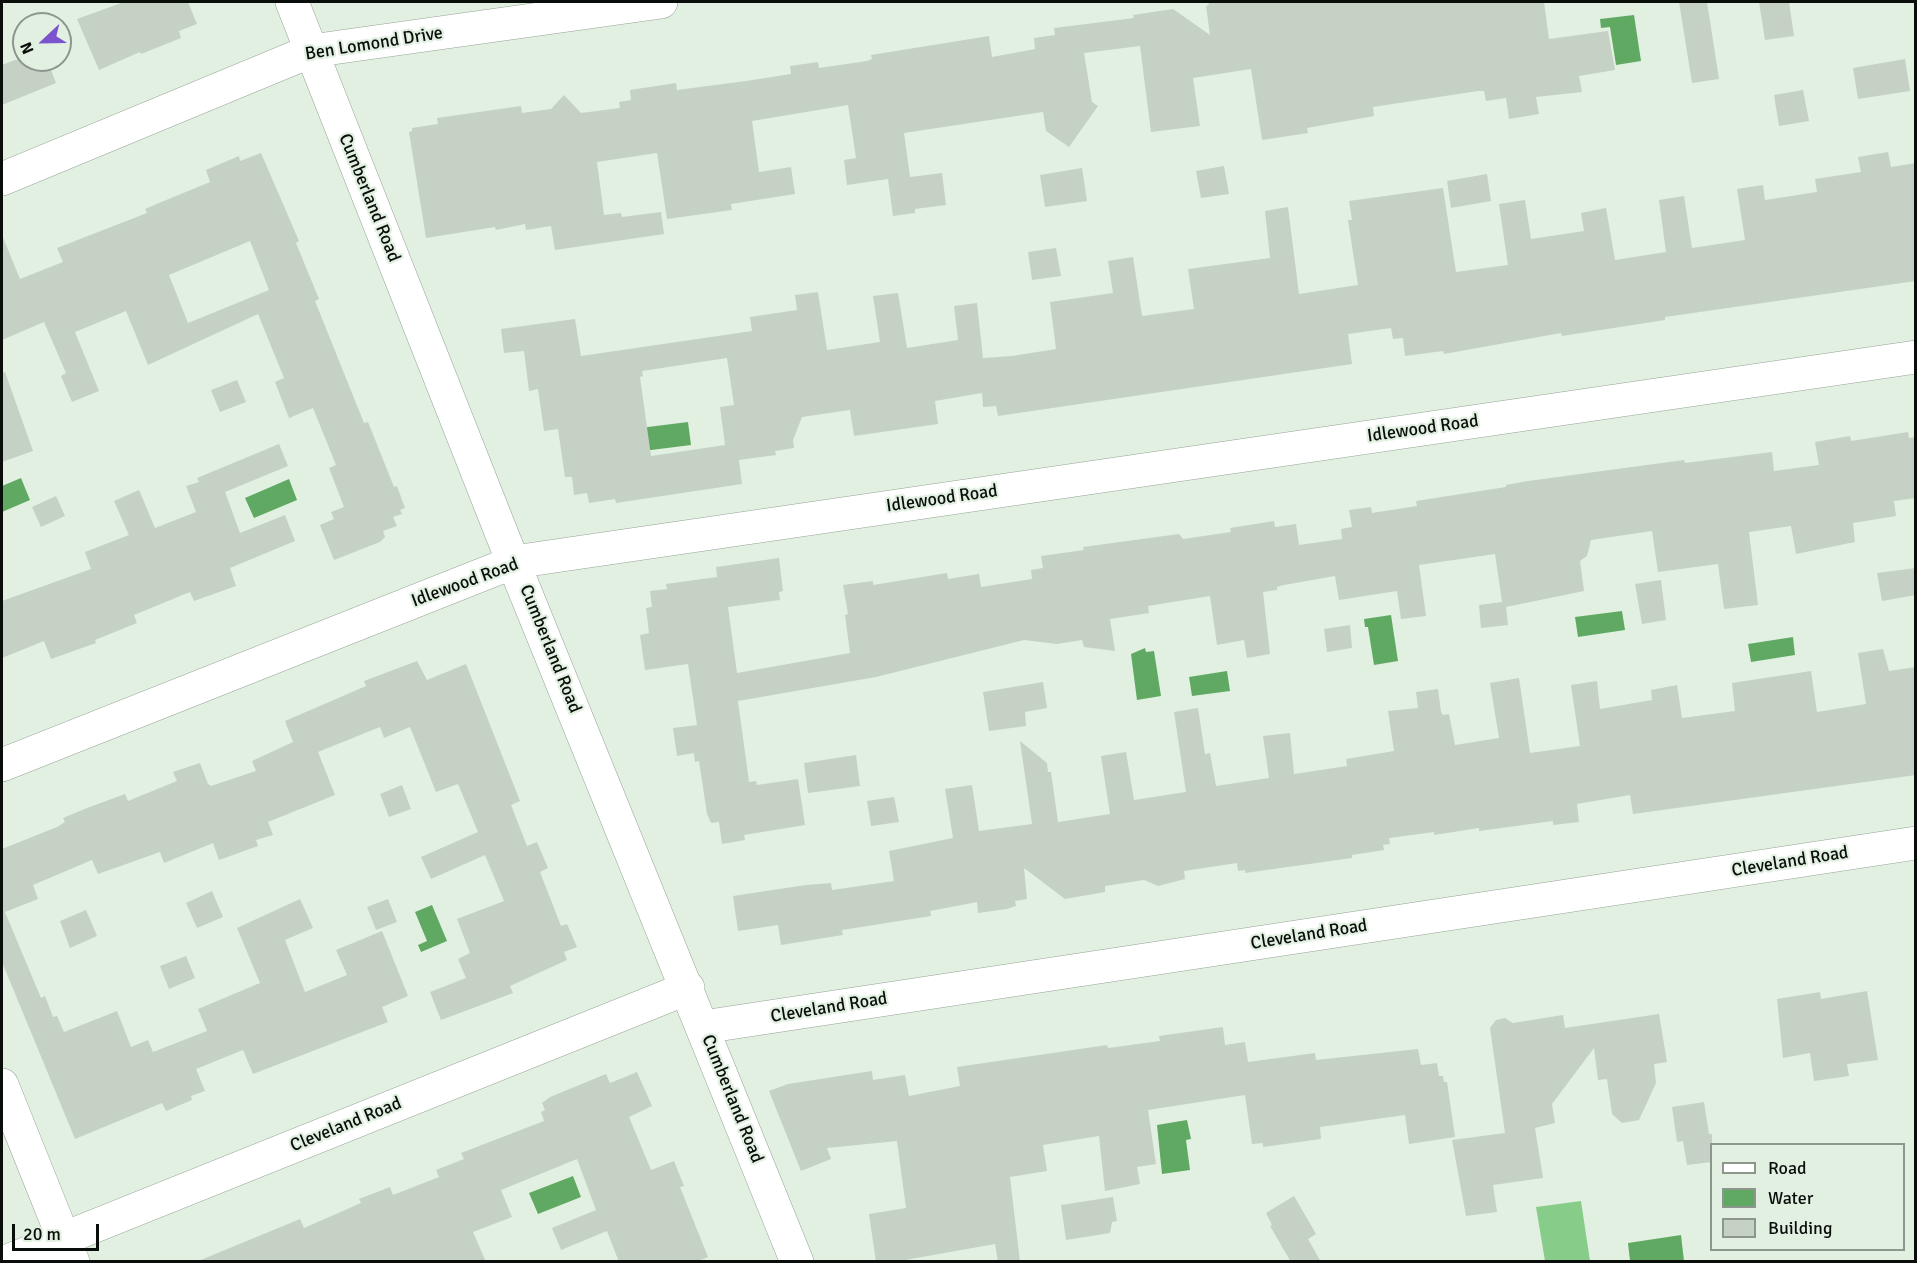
<!DOCTYPE html>
<html>
<head>
<meta charset="utf-8">
<style>
  body { margin:0 }
  #map { position:relative; width:1917px; height:1263px; overflow:hidden; background:#e2f0e2; font-family:Signika,sans-serif }
  canvas { display:block }
  .frame { position:absolute; inset:0; border:3px solid #0a0e0a; pointer-events:none }
  .legend { position:absolute; left:1710px; top:1143px; width:195px; height:108px; box-sizing:border-box; background:#e2f0e2; border:2px solid #8c968c; margin:0; padding:8px 10px; list-style:none; font-size:18px; color:#0a0e0a }
  .legend li { display:flex; align-items:center; gap:12px; height:30px }
  .legend b { width:30px; border:2px solid #8c968c }
  .north { position:absolute; left:12px; top:12px; width:60px; height:60px; box-sizing:border-box; background:#e2f0e2; border:2px solid #8c968c; border-radius:50%; rotate:248deg; font-size:16px; font-weight:700; line-height:24px; text-align:center; color:#0a0e0a }
  .north::after { content:''; display:block; margin:auto; width:21px; height:27px; background:#7b53cc; clip-path:polygon(50% 0,100% 100%,50% 72%,0 100%) }
  .scale { position:absolute; left:12px; top:1224px; width:87px; height:27px; box-sizing:border-box; border:3px solid #0a0e0a; border-top:0; padding-left:8px; font-size:18px; line-height:21px; white-space:nowrap; color:#0a0e0a; -webkit-text-stroke:4px #e2f0e2; paint-order:stroke }
</style>
</head>
<body>
<div id="map">
<canvas width="1917" height="1263"></canvas>
<div class="frame"></div>
<ul class="legend">
<li><b style="height:8px;background:#fff"></b>Road</li>
<li><b style="height:16px;background:#60a963"></b>Water</li>
<li><b style="height:16px;background:#c4d1c4"></b>Building</li>
</ul>
<div class="north">N</div>
<div class="scale">20 m</div>
</div>
<script>
const ctx = document.querySelector('canvas').getContext('2d');
ctx.lineJoin = 'round';
function fillPath(path, color) { ctx.fillStyle = color; ctx.fill(path, 'evenodd'); }
const poly = rows => new Path2D(rows.map(r => 'M' + r).join(''));
function trace(path, color, width, dash) { ctx.strokeStyle = color; ctx.lineWidth = width; ctx.lineCap = dash ? 'butt' : 'round'; ctx.setLineDash(dash || []); ctx.stroke(path); }
function drawText(font, color, halo, rows, align = 'center') {
  ctx.font = font + ' Signika,sans-serif'; ctx.lineWidth = 4.5; ctx.setLineDash([]); ctx.textBaseline = 'middle'; ctx.strokeStyle = halo; ctx.fillStyle = color; for (const [text, x, y, turn = 0] of rows) {
    ctx.save(); ctx.translate(x, y); ctx.rotate((+turn || 0) * Math.PI / 180); ctx.textAlign = isNaN(turn) ? turn : align; if (halo) ctx.strokeText(text, 0, 0); ctx.fillText(text, 0, 0); ctx.restore();
  }
}
fillPath(poly([
  [1581,1201,1590,1261,1545,1261,1536,1207]
]), '#87cd89');
fillPath(poly([
  [1634,15,1641,61,1616,65,1610,27,1601,28,1600,19],
  [688,422,691,445,643,451,640,428],
  [21,478,30,500,2,512,2,486],
  [289,479,297,500,254,518,245,498],
  [1622,611,1625,630,1578,637,1575,617],
  [1391,615,1398,661,1374,665,1368,627,1365,627,1364,619],
  [1793,637,1795,655,1751,662,1748,644],
  [1145,648,1146,652,1154,651,1161,696,1137,700,1131,654],
  [1227,671,1230,691,1192,696,1189,677],
  [432,905,447,941,421,952,418,945,427,941,415,912],
  [1187,1120,1191,1139,1186,1140,1190,1170,1162,1174,1157,1125],
  [573,1176,581,1197,538,1214,529,1193],
  [1681,1235,1684,1261,1630,1261,1628,1243]
]), '#60a963');
fillPath(poly([
  [124,2,188,2,197,24,179,31,181,38,141,54,140,52,99,70,77,19],
  [1208,2,1544,2,1549,39,1608,31,1615,70,1579,76,1582,92,1536,97,1539,114,1509,119,1506,98,1486,101,1484,91,1478,91,1373,107,1374,116,1307,128,1308,133,1262,140,1251,69,1193,78,1200,126,1151,132,1140,46,1084,53,1092,102,1098,106,1069,147,1046,131,1043,112,904,133,910,177,942,173,946,205,915,209,915,213,893,216,888,179,847,185,844,160,856,158,848,105,752,121,759,172,791,167,795,194,731,204,732,210,667,219,657,153,597,162,604,215,621,213,622,217,661,212,664,234,555,250,551,226,526,230,525,224,496,230,495,227,426,238,409,132,412,131,412,128,438,124,437,118,521,106,522,113,551,109,564,95,581,113,620,108,619,102,631,100,630,90,676,83,677,90,746,81,791,74,790,66,818,62,819,68,867,61,872,59,871,55,989,36,992,57,1035,49,1034,38,1055,35,1054,28,1134,18,1133,15,1173,9,1210,35,1206,6,1209,5],
  [1679,2,1707,2,1719,79,1692,83],
  [1759,2,1789,2,1794,36,1765,40],
  [1905,59,1910,91,1858,99,1853,68],
  [15,60,47,60,56,83,2,105,2,65],
  [1803,90,1809,121,1779,126,1774,95],
  [1888,152,1891,167,1916,163,1916,281,1665,317,1665,320,1562,336,1561,333,1444,354,1443,351,1405,356,1403,338,1393,339,1391,328,1348,334,1352,364,998,416,996,406,983,407,982,393,935,401,938,424,854,436,850,410,802,417,793,440,794,448,775,451,776,455,739,460,742,484,616,503,615,499,589,503,587,493,574,495,572,477,565,477,558,429,544,431,538,389,529,391,524,351,504,353,501,329,575,319,581,356,752,331,750,317,797,310,795,295,818,292,827,350,880,342,873,296,898,293,907,348,958,340,954,306,977,303,983,358,1012,356,1056,349,1050,302,1113,293,1108,261,1133,257,1142,316,1194,309,1188,269,1270,258,1265,211,1288,207,1299,294,1358,285,1348,220,1352,220,1349,201,1443,188,1456,272,1508,265,1499,204,1525,200,1531,239,1584,231,1581,213,1606,208,1615,260,1666,252,1659,200,1684,196,1692,248,1745,240,1737,189,1763,185,1765,200,1817,192,1815,179,1861,172,1858,157],
  [727,358,734,405,720,407,725,445,651,456,640,377,643,376,642,371],
  [261,153,299,241,296,243,319,299,315,301,364,423,368,422,394,487,397,486,405,508,400,510,402,514,393,517,397,526,383,531,385,537,380,542,334,560,320,525,334,519,331,512,344,507,329,468,336,465,313,408,289,418,275,382,284,378,258,314,148,365,126,311,75,332,99,391,72,402,61,376,66,373,44,322,2,340,2,235,20,279,63,262,57,248,147,213,145,209,159,203,210,182,206,170,239,156,240,161],
  [250,241,269,290,188,323,169,275],
  [1224,166,1229,194,1201,198,1196,171],
  [1082,168,1087,201,1045,207,1040,175],
  [1487,174,1491,201,1451,208,1447,181],
  [1056,248,1061,276,1032,280,1028,252],
  [5,372,33,451,2,462,2,373],
  [237,380,246,402,220,412,211,390],
  [1908,432,1909,438,1916,437,1916,498,1894,501,1896,516,1853,523,1855,542,1796,554,1791,526,1749,532,1758,605,1724,609,1718,564,1658,572,1652,531,1591,540,1587,556,1580,561,1584,591,1506,607,1508,625,1481,628,1479,605,1502,602,1495,554,1419,565,1426,616,1401,619,1397,591,1339,600,1335,576,1284,585,1277,587,1277,590,1263,592,1270,654,1247,658,1244,640,1217,645,1210,596,1148,606,1149,613,1110,619,1115,651,1084,647,1082,640,1057,644,1024,640,876,677,738,701,749,782,756,781,757,785,798,779,805,825,744,835,745,840,722,844,719,822,711,823,707,814,699,761,695,762,694,753,677,756,673,728,697,725,688,664,645,670,640,635,649,633,646,608,652,607,650,591,667,589,666,584,717,577,716,567,779,558,783,591,779,592,780,600,728,607,737,673,850,653,845,615,848,614,843,585,873,581,873,585,947,573,948,579,979,574,981,587,1032,579,1031,570,1043,568,1041,556,1084,550,1083,547,1179,534,1183,539,1231,532,1230,528,1274,521,1275,527,1296,524,1299,545,1342,539,1341,529,1352,527,1349,510,1371,507,1372,513,1417,506,1416,501,1506,487,1506,485,1528,481,1684,460,1685,463,1772,452,1774,471,1819,465,1815,442,1850,436,1851,441],
  [279,444,288,466,225,492,240,533,285,515,295,541,230,568,236,586,194,601,190,592,134,615,137,623,95,640,96,643,51,659,44,641,2,658,2,601,91,569,85,552,129,535,114,501,139,490,155,528,196,512,186,486,199,482,197,478],
  [56,496,65,516,41,527,32,507],
  [1916,568,1916,595,1882,601,1877,573],
  [1661,580,1666,620,1642,624,1635,584],
  [1350,625,1352,648,1327,652,1324,629],
  [1883,649,1889,671,1916,667,1916,775,1633,814,1630,795,1577,804,1579,822,1553,825,1553,821,1479,831,1479,828,1434,835,1434,832,1389,838,1390,844,1383,845,1384,850,1352,855,1352,858,1245,873,1245,870,1238,871,1237,863,1184,871,1185,879,1158,886,1144,880,1105,886,1105,892,1065,899,1024,868,1027,899,1015,901,1016,906,1007,909,978,913,977,902,930,911,931,916,842,930,843,935,781,945,778,925,738,931,733,896,806,885,831,883,832,890,894,881,889,851,953,838,945,789,972,785,979,831,1032,824,1020,741,1047,763,1048,772,1051,772,1058,822,1110,814,1101,756,1126,752,1134,800,1186,792,1174,712,1198,708,1205,754,1210,753,1216,786,1269,778,1263,736,1290,733,1294,774,1347,766,1346,759,1394,751,1388,711,1418,708,1416,692,1438,689,1441,712,1443,715,1449,714,1455,745,1499,738,1490,683,1519,678,1530,753,1580,746,1571,685,1597,681,1600,709,1652,700,1651,690,1677,685,1682,718,1735,711,1732,683,1811,671,1817,712,1866,704,1858,653],
  [417,661,427,680,466,664,520,801,511,805,527,846,537,842,548,868,540,872,561,926,567,924,577,947,564,952,567,960,510,986,513,993,441,1020,430,992,466,978,458,959,470,953,457,919,504,901,485,855,431,879,421,857,478,832,458,784,436,792,410,727,384,738,380,727,318,752,335,795,268,822,273,835,256,840,258,846,219,860,213,843,164,863,160,852,98,874,92,860,33,885,38,899,5,912,41,998,45,996,53,1017,57,1016,64,1032,117,1011,131,1047,148,1040,153,1052,207,1031,198,1009,260,983,237,928,300,899,313,928,285,940,305,992,347,975,336,950,382,931,408,996,382,1007,388,1022,253,1074,243,1050,196,1069,205,1091,191,1096,192,1100,166,1111,162,1103,75,1139,2,962,2,849,57,827,65,822,63,818,87,808,125,794,128,801,177,781,173,772,200,763,208,784,211,786,256,771,252,761,293,742,285,721,366,686,364,681],
  [1043,682,1047,708,1025,712,1026,726,989,731,983,692],
  [856,755,860,786,808,793,804,763],
  [402,785,411,809,389,817,380,794],
  [894,797,899,822,871,826,867,801],
  [212,891,223,917,197,928,186,903],
  [388,899,397,922,376,930,367,907],
  [86,910,97,936,70,948,60,921],
  [186,956,195,978,169,989,160,966],
  [1867,991,1878,1060,1847,1064,1849,1076,1814,1081,1810,1053,1783,1058,1777,999,1820,992,1821,999],
  [1659,1014,1667,1062,1654,1064,1656,1083,1639,1120,1622,1123,1612,1114,1607,1079,1598,1080,1594,1048,1552,1104,1555,1123,1535,1128,1543,1178,1493,1185,1497,1212,1466,1216,1452,1140,1505,1133,1490,1028,1496,1020,1505,1018,1513,1023,1563,1015,1565,1028],
  [1223,1027,1225,1045,1245,1042,1248,1062,1315,1053,1316,1060,1418,1049,1421,1065,1437,1063,1439,1076,1443,1076,1444,1082,1447,1082,1455,1137,1409,1144,1405,1115,1320,1127,1321,1139,1263,1147,1263,1143,1252,1144,1245,1095,1148,1110,1156,1164,1137,1167,1140,1184,1105,1191,1099,1136,1043,1145,1047,1171,1010,1177,1020,1262,998,1262,995,1244,894,1262,876,1262,869,1214,906,1208,897,1141,827,1148,831,1159,801,1171,769,1091,788,1084,872,1071,873,1080,905,1075,909,1096,960,1086,957,1067,1107,1045,1108,1048,1160,1041,1159,1036],
  [637,1072,652,1106,629,1117,651,1170,674,1161,684,1186,680,1187,708,1257,696,1262,619,1262,607,1231,561,1250,552,1228,596,1210,577,1159,501,1190,512,1217,473,1232,486,1262,196,1262,300,1219,304,1228,361,1203,359,1199,390,1187,393,1195,439,1177,436,1170,464,1159,461,1153,544,1121,541,1112,545,1110,542,1103,550,1097,606,1074,610,1083],
  [1704,1102,1709,1134,1712,1134,1712,1162,1687,1165,1683,1141,1677,1142,1672,1107],
  [1294,1196,1316,1234,1308,1239,1321,1262,1291,1262,1270,1226,1272,1225,1266,1213],
  [1113,1197,1117,1221,1112,1222,1110,1233,1066,1240,1061,1205]
]), '#c4d1c4');
const minor = poly([
  [292,2,503,537,797,1262],
  [2,179,311,51,661,2],
  [2,765,514,562,1916,357],
  [703,1027,1916,843],
  [2,1085,73,1262],
  [5,1262,688,988]
]);
trace(minor, '#96a396', 34);
trace(minor, '#fff', 33);
drawText('18px', '#0a0e0a', '#e2f0e2', [
  ["Ben Lomond Drive",374,44,-9],
  ["Cumberland Road",369,198,68],
  ["Idlewood Road",1423,429,-8],
  ["Idlewood Road",942,499,-8],
  ["Idlewood Road",465,583,-20],
  ["Cumberland Road",550,649,68],
  ["Cleveland Road",1790,862,-9],
  ["Cleveland Road",1309,935,-9],
  ["Cleveland Road",829,1008,-9],
  ["Cumberland Road",732,1099,68],
  ["Cleveland Road",346,1125,-22]
]);
</script>
</body>
</html>
